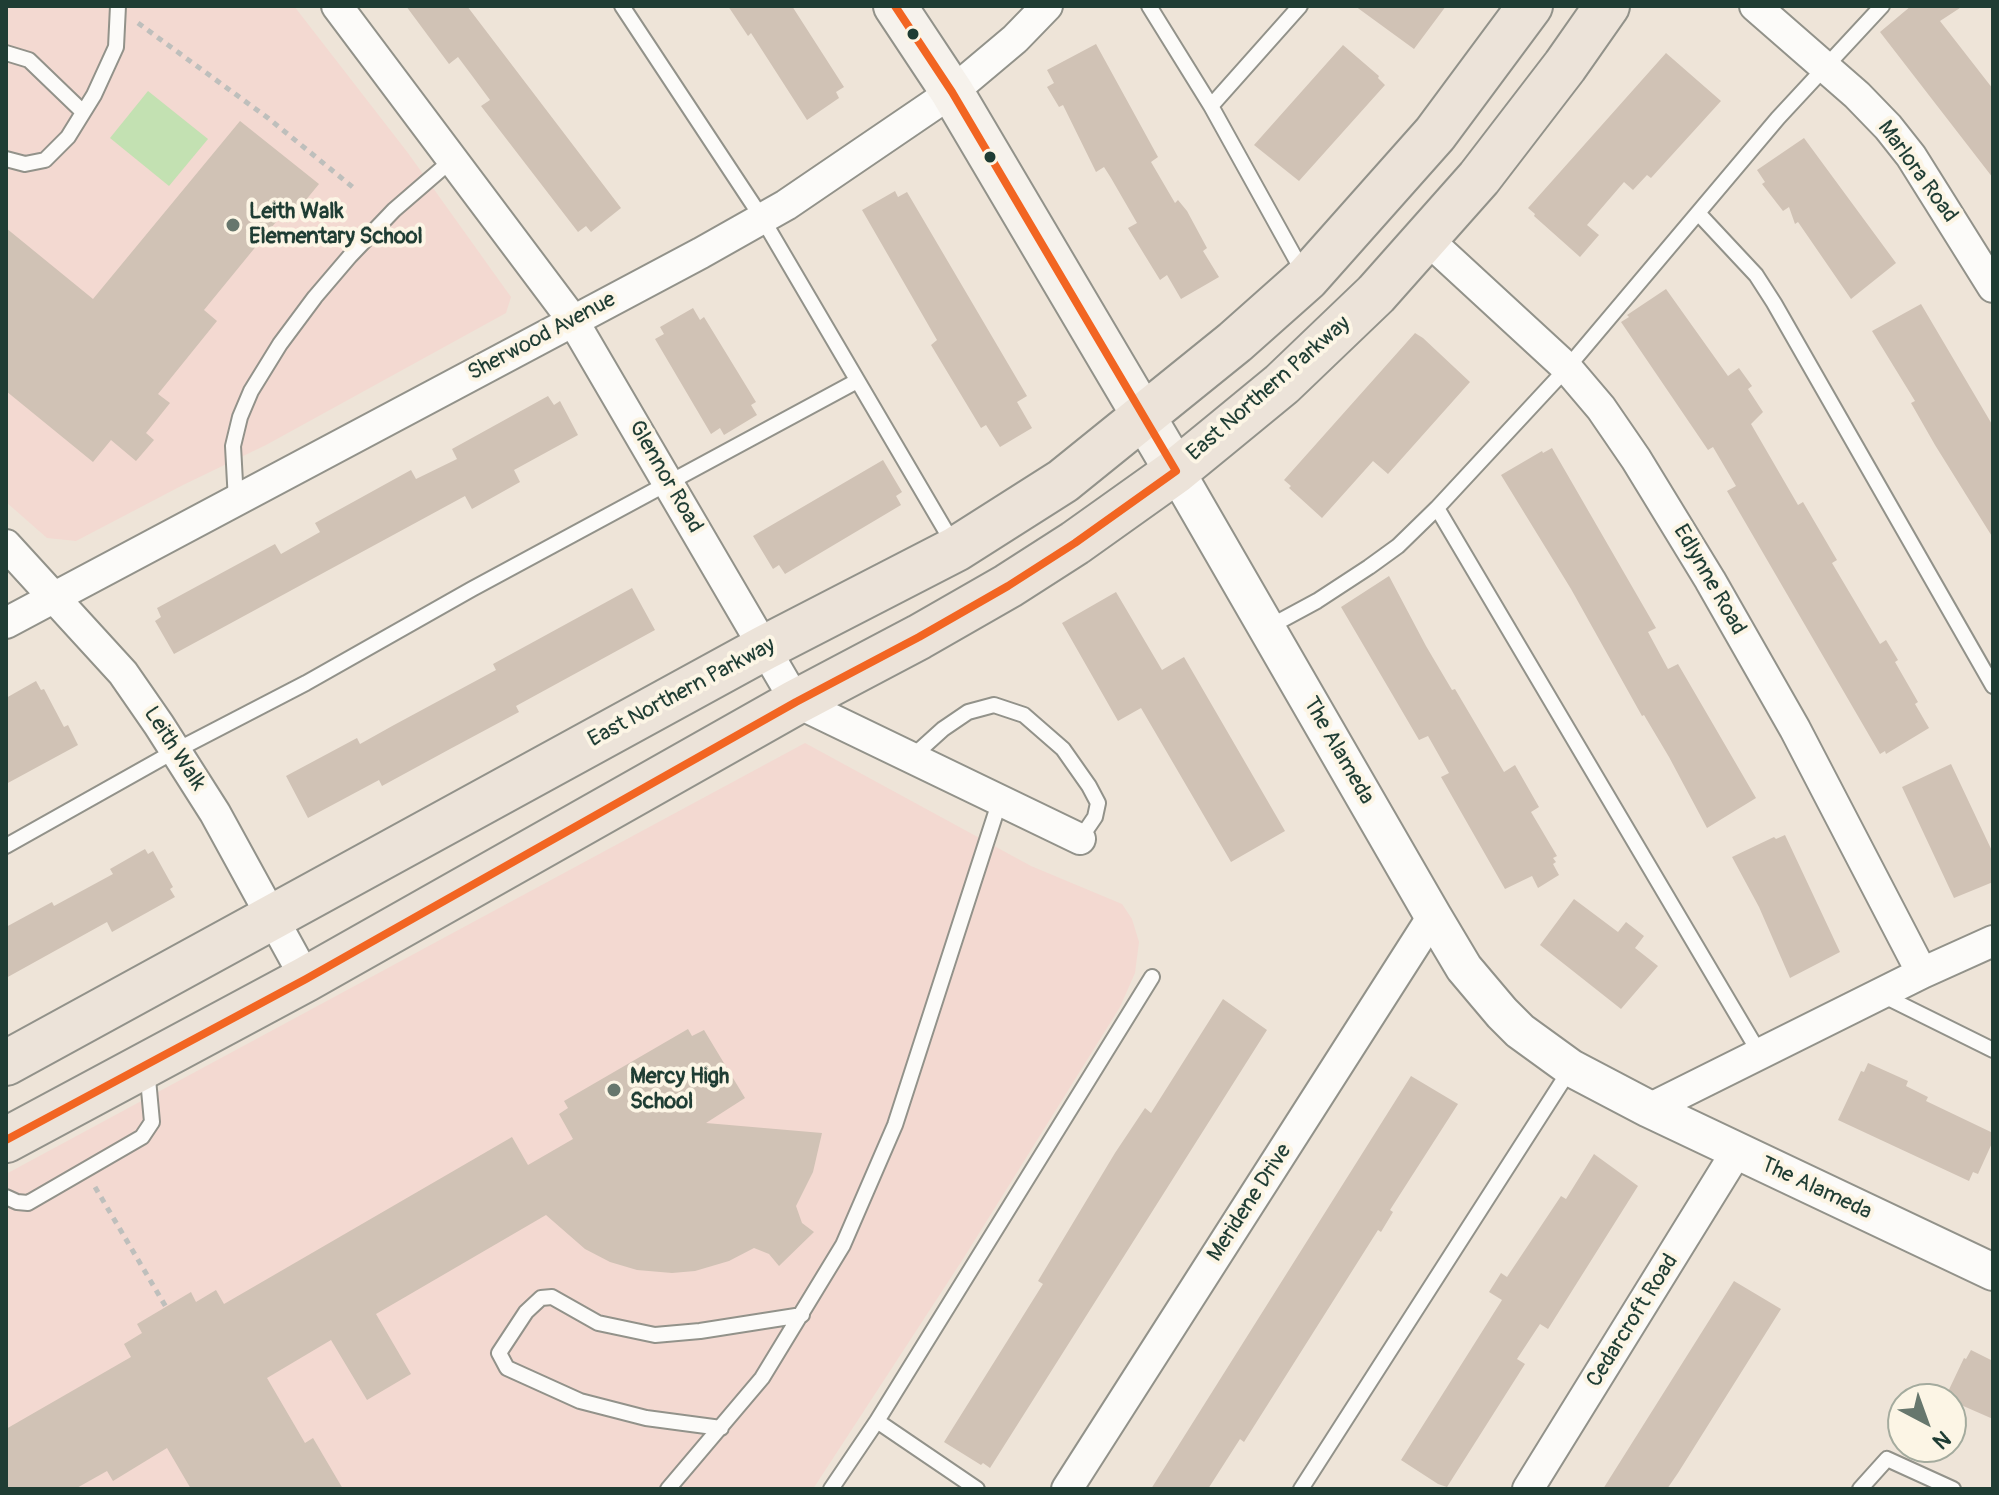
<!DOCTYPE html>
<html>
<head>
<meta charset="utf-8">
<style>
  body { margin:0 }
  #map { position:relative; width:1999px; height:1495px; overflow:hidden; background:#eee4d8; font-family:Pangolin,sans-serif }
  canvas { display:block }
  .frame { position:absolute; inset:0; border:8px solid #1f3d34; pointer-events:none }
  .north { position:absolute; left:1887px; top:1383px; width:80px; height:80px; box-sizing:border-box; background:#fcf5e5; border:2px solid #a4ab9e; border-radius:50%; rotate:139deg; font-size:22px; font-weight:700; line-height:32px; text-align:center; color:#1f3d34 }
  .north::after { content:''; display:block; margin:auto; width:28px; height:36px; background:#67776d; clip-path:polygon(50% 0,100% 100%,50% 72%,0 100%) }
</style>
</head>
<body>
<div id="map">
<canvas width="1999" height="1495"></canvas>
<div class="frame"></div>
<div class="north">N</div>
</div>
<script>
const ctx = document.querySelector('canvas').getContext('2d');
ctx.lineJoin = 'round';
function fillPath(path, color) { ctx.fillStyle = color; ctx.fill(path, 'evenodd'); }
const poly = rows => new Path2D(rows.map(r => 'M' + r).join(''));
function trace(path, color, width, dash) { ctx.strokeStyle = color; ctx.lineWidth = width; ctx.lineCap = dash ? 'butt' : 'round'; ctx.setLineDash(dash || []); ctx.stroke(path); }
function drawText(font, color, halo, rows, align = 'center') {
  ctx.font = font + ' Pangolin,sans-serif'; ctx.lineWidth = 8; ctx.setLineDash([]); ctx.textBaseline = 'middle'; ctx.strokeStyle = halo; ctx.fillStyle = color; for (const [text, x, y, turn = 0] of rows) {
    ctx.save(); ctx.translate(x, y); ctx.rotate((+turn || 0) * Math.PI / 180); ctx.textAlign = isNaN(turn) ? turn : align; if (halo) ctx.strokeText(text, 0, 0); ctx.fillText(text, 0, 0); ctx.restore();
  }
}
fillPath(poly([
  [6,6,294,6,408,153,511,297,506,313,266,445,183,485,76,541,47,538,6,502],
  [805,743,1031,866,1122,904,1132,919,1139,942,1135,973,1120,1007,963,1259,813,1489,6,1489,6,1174]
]), '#f3d9d1');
fillPath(poly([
  [148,91,208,139,169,186,110,138]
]), '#c3e1b2');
fillPath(poly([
  [406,6,467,6,621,208,591,232,586,226,578,232,481,106,490,100,473,77,458,57,449,64],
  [728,6,792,6,844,87,836,92,839,98,807,120,751,33,748,36],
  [1355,6,1446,6,1414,49],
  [1911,6,1963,6,1940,21,1993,89,1993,178,1880,32],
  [1096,44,1158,157,1151,162,1175,203,1178,200,1187,211,1207,248,1203,251,1219,277,1181,299,1167,275,1160,280,1128,228,1137,223,1111,178,1104,167,1096,172,1063,105,1059,107,1047,87,1054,83,1047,70],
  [1343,45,1379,76,1378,78,1385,85,1299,181,1254,145],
  [1666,53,1721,101,1651,178,1647,175,1633,190,1624,182,1587,225,1599,235,1580,257,1534,216,1535,214,1528,208],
  [240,121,319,184,287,223,280,217,204,310,217,321,158,394,170,403,146,433,154,440,136,461,111,440,93,462,6,391,6,228,93,299],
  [1804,138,1896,263,1851,299,1798,222,1795,224,1789,207,1783,211,1762,184,1765,182,1757,170],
  [895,191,898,197,907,192,1027,396,1017,402,1032,428,1000,447,986,425,981,428,931,345,937,340,862,210],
  [1666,289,1728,376,1739,368,1752,386,1748,389,1763,412,1751,424,1798,505,1803,502,1837,560,1832,563,1880,644,1886,640,1898,660,1895,662,1918,702,1915,704,1929,728,1886,754,1885,751,1880,754,1727,491,1736,486,1713,447,1708,450,1621,322,1629,317,1627,315],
  [1921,304,1993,426,1993,538,1935,445,1911,403,1915,401,1872,331],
  [693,308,700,320,704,317,756,402,751,405,757,415,724,435,720,428,711,434,655,339,664,334,660,327],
  [1415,333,1423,338,1470,382,1388,474,1373,461,1322,518,1289,488,1291,486,1284,480],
  [548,396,554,405,560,401,578,435,514,470,520,482,472,509,465,496,174,654,155,621,161,617,157,608,275,544,281,554,320,532,315,523,411,470,416,479,457,459,452,449],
  [1552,448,1656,628,1648,632,1668,669,1678,664,1756,798,1707,828,1669,757,1644,715,1642,716,1571,589,1501,475,1542,451,1543,453],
  [883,460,902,492,896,496,901,505,785,574,779,565,773,569,753,536],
  [1389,576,1426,646,1452,690,1455,689,1504,772,1515,765,1539,807,1531,812,1557,856,1553,858,1556,862,1553,864,1559,875,1538,888,1532,876,1505,889,1441,777,1449,773,1428,736,1419,740,1341,607],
  [632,588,655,630,516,706,519,712,450,749,382,786,379,780,308,818,286,776,357,738,360,744,394,725,496,670,493,664],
  [1116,592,1162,670,1184,657,1285,831,1231,862,1141,708,1118,721,1062,623],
  [36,681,41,690,44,689,64,727,68,725,78,745,6,784,6,698],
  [1951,764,1993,853,1993,882,1954,898,1902,787],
  [1785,835,1840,952,1790,978,1759,907,1732,857,1774,837,1776,839],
  [145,849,148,854,153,851,173,887,170,889,175,897,112,932,107,922,6,978,6,927,52,902,54,906,113,874,110,869],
  [1574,899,1618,932,1626,922,1644,936,1635,948,1658,966,1621,1009,1540,945],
  [1223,999,1267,1030,990,1468,983,1463,981,1465,944,1442,1043,1284,1038,1281,1115,1153,1145,1108,1151,1113],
  [688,1029,692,1036,704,1030,745,1098,706,1123,822,1133,813,1172,796,1206,802,1223,814,1232,779,1266,769,1254,754,1248,729,1261,695,1271,672,1273,637,1270,610,1262,585,1249,546,1215,376,1314,411,1374,367,1400,331,1340,267,1378,305,1443,313,1438,343,1489,191,1489,167,1448,113,1481,107,1471,75,1489,6,1489,6,1429,131,1357,124,1344,142,1333,137,1324,191,1292,196,1302,216,1290,224,1304,512,1137,528,1165,573,1139,559,1114,568,1108,564,1101],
  [1868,1063,1908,1081,1906,1086,1928,1097,1926,1101,1993,1133,1993,1141,1978,1174,1973,1172,1969,1181,1838,1120,1861,1071,1864,1072],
  [1411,1076,1458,1104,1390,1210,1393,1212,1381,1232,1378,1230,1244,1442,1240,1439,1208,1489,1151,1489],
  [1594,1154,1638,1186,1548,1329,1540,1324,1517,1359,1525,1364,1447,1487,1438,1484,1401,1460,1502,1300,1489,1292,1501,1273,1507,1277,1561,1196,1566,1199],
  [1734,1281,1781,1309,1678,1473,1667,1489,1603,1489],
  [1971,1350,1993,1361,1993,1419,1945,1398,1964,1358,1966,1359]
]), '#d0c2b5');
const service = poly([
  [622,6,762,218,954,545],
  [1149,6,1211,106,1303,272],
  [6,53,29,60,83,112],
  [1211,106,1300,6],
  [6,159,25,164,45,160,68,137,94,95,116,47,118,6],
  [1699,214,1756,275,1774,303,1993,686],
  [236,501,233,446,240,417,251,391,280,344,315,297,350,256,394,210,453,159],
  [1437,508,1760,1054],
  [1267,628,1317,601,1369,567,1398,546,1437,508,1567,368,1778,118,1882,6],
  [912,757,943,729,968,712,994,705,1024,715,1063,749,1089,786,1098,803,1095,817,1080,839],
  [6,846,175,751,306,683,472,589,857,381],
  [1880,994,1993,1050],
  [6,1197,17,1202,28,1203,142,1137,152,1122,148,1079,152,1071],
  [877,1421,977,1489],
  [721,1428,646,1418,580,1401,507,1368,499,1353,526,1312,541,1298,552,1297,598,1323,655,1335,700,1331,802,1315],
  [668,1489,762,1378,843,1245,895,1125,1000,800],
  [831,1489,877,1421,1152,977],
  [1301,1489,1571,1068],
  [1860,1489,1887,1459,1953,1489]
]);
const minor = poly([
  [337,6,572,319,796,702,1080,839],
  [1755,6,1857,95,1888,127,1911,156,1993,287],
  [1427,239,1567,368,1601,408,1636,459,1710,580,1795,729,1922,973],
  [6,545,123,673,159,725,215,813,306,979],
  [6,623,701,253,786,205,952,92,1015,39,1047,6],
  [1649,1109,1922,973,1993,941],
  [1067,1489,1433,916],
  [1528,1489,1737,1151]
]);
const tertiary = poly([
  [1176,471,1433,916,1464,968,1502,1013,1520,1031,1571,1068,1649,1109,1993,1272]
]);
const secondary = poly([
  [895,6,952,92,1176,471]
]);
const primary = poly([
  [6,1063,764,648,956,549,1063,481,1235,342,1307,278,1435,134,1530,6],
  [6,1140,306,979,796,702,919,637,1008,586,1075,543,1176,471,1220,435,1282,384,1376,294,1479,178,1565,66,1607,6]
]);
trace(service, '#92928a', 18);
trace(minor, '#92928a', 34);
trace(tertiary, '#92928a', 40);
trace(secondary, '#92928a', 46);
trace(primary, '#92928a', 48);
trace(poly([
  [138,23,268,118,355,189],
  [95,1187,166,1307]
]), '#bebfbc', 5, [6, 6]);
trace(service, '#fcfbf9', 14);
trace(minor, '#fcfbf9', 30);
trace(tertiary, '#fcfbf9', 36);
trace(secondary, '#f6f2ec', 42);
trace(primary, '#ece3d9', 44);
trace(poly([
  [6,1140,306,979,796,702,919,637,1008,586,1075,543,1176,471,952,92,895,6]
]), '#f26522', 8);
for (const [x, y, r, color] of [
  [913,34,7,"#1f3d34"],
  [990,157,7,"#1f3d34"],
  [233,225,8,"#67776d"],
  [614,1090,8,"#67776d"]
]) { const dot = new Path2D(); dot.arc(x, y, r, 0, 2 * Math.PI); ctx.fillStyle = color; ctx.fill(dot); trace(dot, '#fcf5e5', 3); }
drawText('22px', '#1f3d34', '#fcf5e5', [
  ["Marlora Road",1917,172,54],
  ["Sherwood Avenue",542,337,-28],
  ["East Northern Parkway",1269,389,-41],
  ["Glennor Road",665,477,60],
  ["Edlynne Road",1709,580,60],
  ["East Northern Parkway",682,693,-28],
  ["Leith Walk",174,749,57],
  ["The Alameda",1338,751,60],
  ["The Alameda",1816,1189,25],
  ["Meridene Drive",1250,1203,-57],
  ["Cedarcroft Road",1633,1321,-58]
]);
drawText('bold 22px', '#1f3d34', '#fcf5e5', [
  ["Leith Walk",249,212],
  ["Elementary School",249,237],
  ["Mercy High",630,1077],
  ["School",630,1102]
], 'left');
</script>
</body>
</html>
